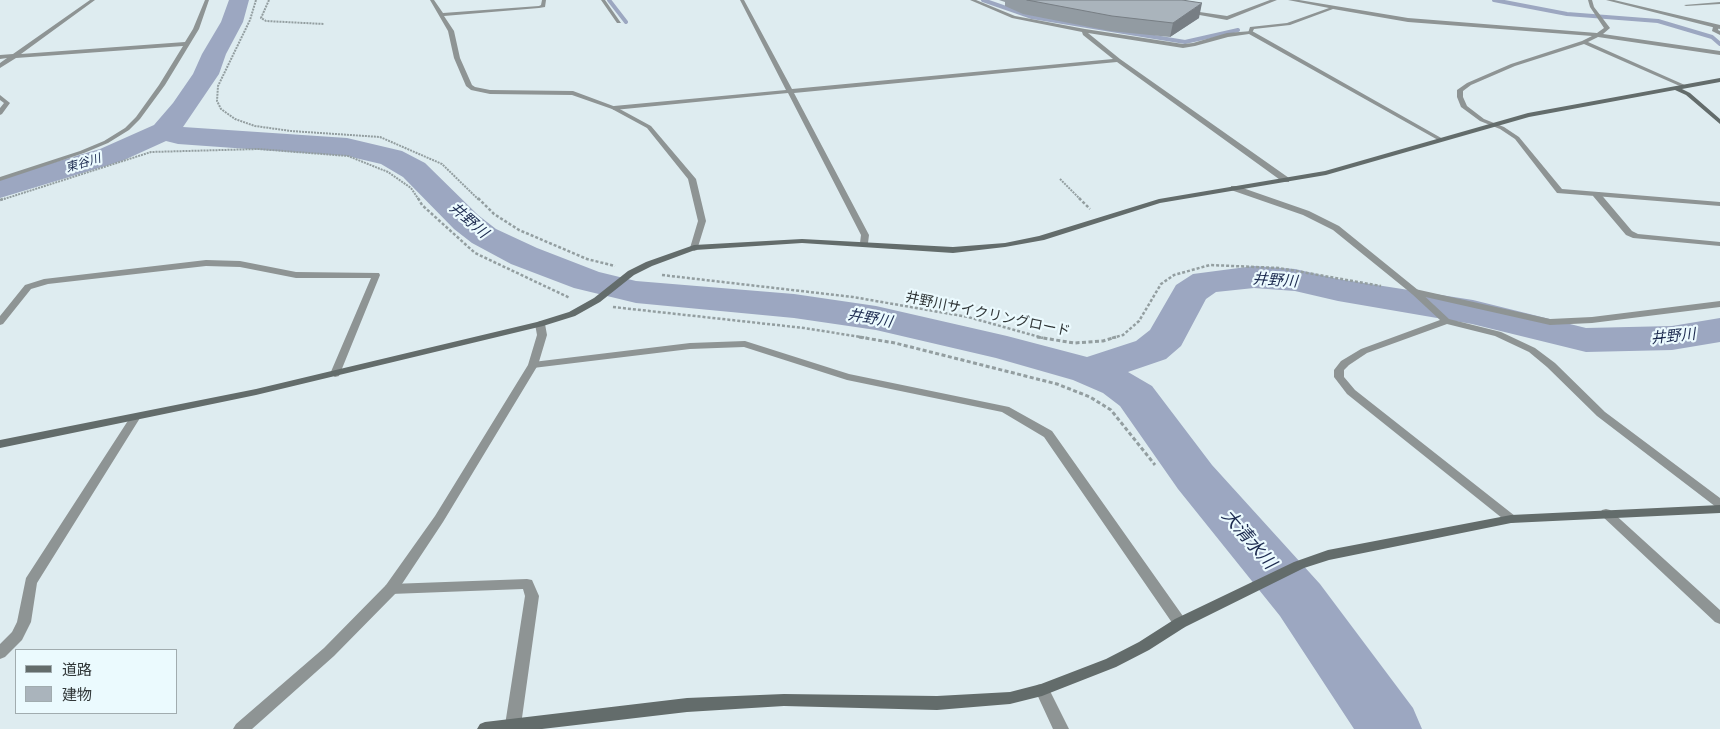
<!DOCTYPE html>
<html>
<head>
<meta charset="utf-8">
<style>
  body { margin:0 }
  #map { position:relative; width:1720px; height:729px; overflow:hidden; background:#deecf0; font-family:Ubuntu,"Noto Sans JP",sans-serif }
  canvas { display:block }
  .legend { position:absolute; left:15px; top:649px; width:162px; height:65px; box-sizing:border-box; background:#ebfafe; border:1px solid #a1acaf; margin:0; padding:6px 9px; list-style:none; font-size:15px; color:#313738 }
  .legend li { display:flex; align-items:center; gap:10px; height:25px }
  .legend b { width:25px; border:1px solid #a1acaf }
</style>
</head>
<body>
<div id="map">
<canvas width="1720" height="729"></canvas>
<ul class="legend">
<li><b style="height:6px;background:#636c6b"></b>道路</li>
<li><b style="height:14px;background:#aab4bc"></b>建物</li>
</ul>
</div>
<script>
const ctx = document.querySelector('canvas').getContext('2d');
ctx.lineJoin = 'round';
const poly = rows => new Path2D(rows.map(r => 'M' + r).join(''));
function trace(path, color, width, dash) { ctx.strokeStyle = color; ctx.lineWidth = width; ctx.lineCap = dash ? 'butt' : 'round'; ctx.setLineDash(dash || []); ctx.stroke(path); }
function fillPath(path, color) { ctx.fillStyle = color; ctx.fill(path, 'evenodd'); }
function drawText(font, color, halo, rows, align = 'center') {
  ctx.font = font + ' Ubuntu,"Noto Sans JP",sans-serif'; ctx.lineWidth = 4.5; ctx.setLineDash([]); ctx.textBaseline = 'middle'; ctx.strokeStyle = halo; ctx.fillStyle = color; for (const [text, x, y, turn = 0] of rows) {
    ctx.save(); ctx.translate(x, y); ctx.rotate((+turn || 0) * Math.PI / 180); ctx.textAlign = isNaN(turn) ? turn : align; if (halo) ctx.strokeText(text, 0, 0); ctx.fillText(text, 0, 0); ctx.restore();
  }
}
trace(poly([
  [609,0,626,22],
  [983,0,1032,17,1185,42,1238,30],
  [1494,0,1567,14,1658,21,1712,37,1720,44]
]), '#9ca7c1', 4);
fillPath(poly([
  [229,0,249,0,243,22,226,54,219,74,183,127,347,138,402,151,425,163,478,215,496,229,537,248,599,272,636,281,794,294,876,306,1007,336,1087,357,1136,341,1150,330,1176,285,1193,274,1254,266,1295,269,1338,279,1473,300,1586,328,1672,326,1720,318,1720,342,1672,350,1586,352,1472,324,1338,301,1295,291,1254,288,1216,292,1206,299,1181,346,1166,359,1128,372,1152,386,1212,465,1320,584,1413,708,1422,729,1354,729,1280,616,1178,489,1120,406,1103,393,1073,380,996,358,876,330,794,318,636,303,574,288,511,264,472,243,454,229,403,177,381,164,347,156,178,144,166,141,122,161,0,198,0,178,100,149,154,125,173,103,193,74,202,54,221,22,229,0]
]), '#9ca7c1');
trace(poly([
  [256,0,250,20,218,86,217,101,221,109,235,119,255,126,291,131,380,137,442,164,479,200],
  [269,0,261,18,266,21,324,24],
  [1060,179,1081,200],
  [1,200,151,152,258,149,348,156,388,172,411,188,419,200]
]), '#939ea0', 2, [2, 1]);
trace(poly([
  [418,198,422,205,475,253,570,298],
  [478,198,494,214,519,230,587,259,615,266],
  [1079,198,1090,209],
  [0,200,5,198],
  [662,275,853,297,968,317,1043,338],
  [613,307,804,328,867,338],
  [1112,338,1123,335,1139,321,1161,284,1174,275,1210,265,1279,268,1381,286]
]), '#939ea0', 2.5, [3, 2]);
trace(poly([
  [859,337,895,343,1057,384,1090,397,1111,410,1155,465],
  [1037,337,1074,343,1103,341,1116,337]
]), '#939ea0', 3, [4, 2.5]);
fillPath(poly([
  [90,0,95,0,21,54,185,42,193,29,205,0,209,0,199,29,165,85,140,119,129,130,108,143,84,153,0,181,0,177,80,151,104,141,125,128,136,117,159,85,183,46,16,58,0,68,0,63,7,58,0,59,0,55,13,54,90,0],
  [740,0,744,0,792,89,1113,59,1083,35,1082,32,1012,18,970,0,976,0,1015,16,1085,29,1183,44,1193,43,1227,33,1252,31,1443,139,1438,140,1249,34,1228,37,1195,46,1183,48,1088,33,1120,59,1289,178,1289,182,1283,182,1117,62,794,93,869,235,868,243,864,245,860,243,861,235,788,93,614,110,611,108,614,106,786,90,740,0],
  [1270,0,1277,0,1227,20,1183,12,1186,10,1227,16,1270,0],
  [1720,2,1720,4,1686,6,1684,5,1720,2],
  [1716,25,1719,27,1718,30,1720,31,1720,35,1712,31,1713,27,1716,25],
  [0,95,10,103,2,114,0,115,0,108,4,103,0,100,0,95],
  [1593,192,1599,192,1632,231,1638,234,1720,242,1720,246,1633,238,1626,235,1593,196,1593,192],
  [1415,289,1550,319,1592,317,1720,301,1720,307,1592,323,1550,325,1412,294,1411,292,1412,290,1415,289],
  [745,341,849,374,1009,407,1052,431,1185,619,1187,623,1185,627,1180,629,1175,627,1044,437,1002,412,847,380,744,347,690,349,533,368,528,365,533,362,690,343,745,341],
  [527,579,532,580,539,596,521,725,519,729,507,729,505,725,525,596,523,589,391,594,386,593,384,589,386,585,391,584,527,579],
  [1042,684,1047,685,1069,729,1053,729,1035,690,1037,685,1042,684]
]), '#8e9494');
fillPath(poly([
  [430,0,434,0,443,13,539,6,541,5,542,0,546,0,545,7,539,8,444,16,454,31,460,58,472,85,475,87,490,90,573,91,616,107,651,126,696,179,706,221,697,250,694,251,690,248,698,221,688,179,647,128,612,109,572,95,490,94,471,90,466,86,454,58,448,31,430,0],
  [601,0,605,0,621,23,617,23,601,0],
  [1288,0,1299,0,1408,18,1597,33,1604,28,1590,7,1588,0,1592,0,1594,7,1610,28,1603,34,1720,51,1720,55,1598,37,1588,42,1687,86,1682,87,1584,44,1515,66,1471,85,1463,91,1463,97,1467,106,1484,119,1504,127,1519,137,1562,189,1720,202,1720,206,1557,193,1515,139,1500,129,1480,121,1461,107,1457,97,1457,90,1467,83,1511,64,1582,41,1592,36,1408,22,1333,9,1290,25,1254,29,1252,33,1248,33,1250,27,1287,23,1329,8,1288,0],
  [1606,0,1614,0,1720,25,1720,29,1606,0],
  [1231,186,1237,186,1309,211,1339,226,1418,290,1449,319,1501,332,1535,348,1555,363,1605,412,1720,498,1720,508,1716,507,1597,416,1547,367,1529,352,1495,336,1447,324,1367,353,1349,365,1344,370,1344,377,1355,390,1515,516,1517,519,1515,522,1511,523,1507,522,1347,394,1334,377,1334,370,1341,361,1361,349,1440,320,1412,294,1333,230,1303,215,1231,190,1231,186],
  [206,260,240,261,296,272,379,273,380,275,339,376,335,377,330,374,371,278,296,278,240,267,206,266,48,284,31,289,3,324,0,325,0,316,25,285,44,279,206,260],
  [540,321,545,324,547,335,538,365,443,522,396,593,334,656,252,729,233,729,236,724,324,648,386,585,435,516,528,365,537,335,535,324,540,321],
  [135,415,140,418,37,583,31,622,22,640,5,657,0,659,0,644,12,632,17,622,26,578,131,416,135,415],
  [1606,509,1610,510,1720,610,1720,624,1715,622,1602,516,1600,513,1602,510,1606,509]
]), '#8e9494');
fillPath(poly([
  [1720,78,1720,82,1682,89,1690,93,1720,119,1720,124,1686,95,1675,90,1529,117,1326,175,1160,203,1044,240,1005,247,953,253,802,243,695,250,652,266,634,275,600,302,575,316,543,326,256,395,0,448,0,440,256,389,537,322,569,312,594,298,628,271,646,262,694,245,802,239,953,247,1005,243,1039,236,1159,199,1325,171,1528,113,1720,78],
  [1720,505,1720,513,1511,523,1329,560,1304,568,1185,627,1149,650,1116,667,1042,696,1010,704,937,710,784,706,687,712,542,729,477,729,480,724,485,722,687,698,784,694,937,696,1010,692,1041,684,1106,659,1139,642,1175,619,1294,562,1328,550,1511,515,1720,505]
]), '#636c6b');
fillPath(poly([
  [999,0,1182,0,1199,18,1170,37,1110,31,1023,14,1005,6,1005,2]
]), '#929ba2');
fillPath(poly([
  [1202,3,1199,18,1170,37,1173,23]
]), '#777e84');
const building = poly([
  [1027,0,1182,0,1202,3,1173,23,1112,16,1027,0]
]);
fillPath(building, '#aab4bc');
trace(building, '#777e84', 1);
drawText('italic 12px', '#1c2a4f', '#ebfafe', [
  ["東谷川",83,163,-17]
]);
drawText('14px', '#313738', '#ebfafe', [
  ["井野川サイクリングロード",988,314,12]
]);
drawText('italic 15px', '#1c2a4f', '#ebfafe', [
  ["井野川",469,220,41],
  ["井野川",1275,280,4],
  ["井野川",870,318,10],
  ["井野川",1673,336,-6]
]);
drawText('italic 18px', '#1c2a4f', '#ebfafe', [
  ["大清水川",1249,539,49]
]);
</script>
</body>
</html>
